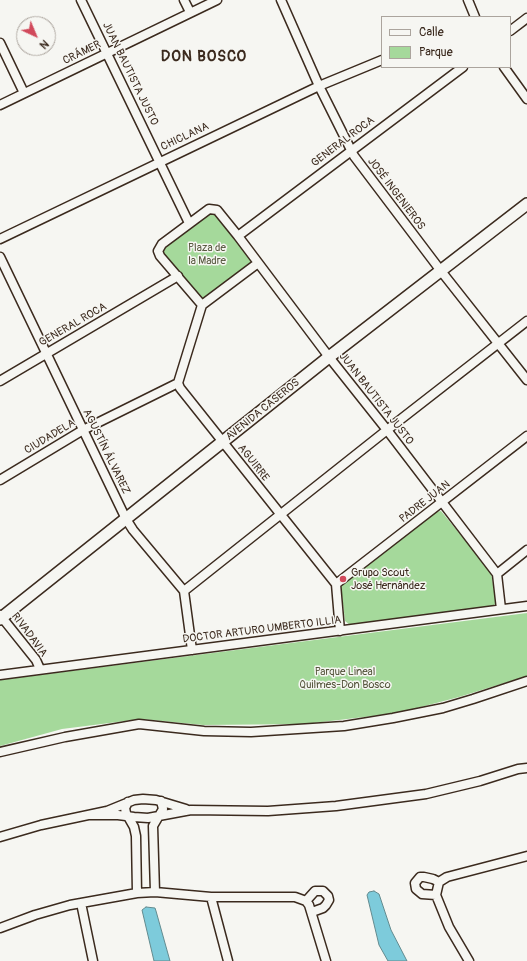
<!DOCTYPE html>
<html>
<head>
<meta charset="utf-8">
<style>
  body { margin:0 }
  #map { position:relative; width:527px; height:961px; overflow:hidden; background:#f6f6f2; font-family:Pangolin,sans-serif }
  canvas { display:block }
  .legend { position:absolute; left:381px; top:16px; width:130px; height:52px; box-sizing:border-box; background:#f6f6f2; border:1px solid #aba49d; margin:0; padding:5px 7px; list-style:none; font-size:12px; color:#3b2a1e }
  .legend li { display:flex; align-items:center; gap:8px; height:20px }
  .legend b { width:20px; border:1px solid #aba49d }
  .north { position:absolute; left:16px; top:16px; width:40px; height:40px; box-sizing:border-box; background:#f6f6f2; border:1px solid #aba49d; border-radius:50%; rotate:136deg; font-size:11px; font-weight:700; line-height:16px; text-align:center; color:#3b2a1e }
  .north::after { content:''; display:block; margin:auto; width:14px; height:18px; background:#d1495b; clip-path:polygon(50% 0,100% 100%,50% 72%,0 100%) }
</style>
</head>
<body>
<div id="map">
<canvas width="527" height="961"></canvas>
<ul class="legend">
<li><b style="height:5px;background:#f6f6f2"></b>Calle</li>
<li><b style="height:11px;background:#a5d99b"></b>Parque</li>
</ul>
<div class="north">N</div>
</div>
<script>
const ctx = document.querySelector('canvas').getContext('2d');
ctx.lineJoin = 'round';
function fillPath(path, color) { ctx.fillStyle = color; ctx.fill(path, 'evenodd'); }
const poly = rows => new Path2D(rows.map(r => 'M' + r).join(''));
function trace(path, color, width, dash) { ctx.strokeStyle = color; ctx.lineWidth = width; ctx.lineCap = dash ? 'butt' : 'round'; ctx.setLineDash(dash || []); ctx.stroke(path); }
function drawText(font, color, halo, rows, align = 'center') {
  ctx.font = font + ' Pangolin,sans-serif'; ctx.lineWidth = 3; ctx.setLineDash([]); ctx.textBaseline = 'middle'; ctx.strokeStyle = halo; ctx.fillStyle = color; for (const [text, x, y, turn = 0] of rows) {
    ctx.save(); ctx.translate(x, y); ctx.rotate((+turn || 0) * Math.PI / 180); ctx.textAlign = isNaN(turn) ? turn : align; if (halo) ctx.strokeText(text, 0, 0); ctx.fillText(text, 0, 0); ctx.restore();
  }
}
fillPath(poly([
  [213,209,258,263,202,305,160,256,160,247],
  [441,511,491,572,496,603,491,608,350,625,345,621,341,586,436,512],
  [527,613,527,676,459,697,398,713,305,724,203,725,141,719,62,729,0,746,0,680]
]), '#a5d99b');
const water = poly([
  [374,891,379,894,391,930,407,961,388,961,379,945,367,895,369,892,374,891],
  [146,907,155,908,156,911,170,961,154,961,142,910,146,907]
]);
fillPath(water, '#7dcbdb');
trace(water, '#638b8f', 1);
const street = poly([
  [81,0,189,223],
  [184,0,190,12],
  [281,0,319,86,354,156,441,271,527,380],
  [468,0,475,17],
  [510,31,527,18],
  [0,43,24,93],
  [504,67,527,99],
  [0,105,217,0],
  [238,236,463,67],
  [0,239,319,86,382,60],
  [0,257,126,519,133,530,184,591,192,650],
  [202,305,258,263],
  [0,381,178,276],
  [0,480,83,430,178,383],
  [497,574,527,550],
  [336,584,527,436],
  [184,591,387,430,527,321],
  [0,615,36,660,40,669],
  [340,631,336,584,180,388,178,383,202,305,160,256,158,251,162,244,209,209,217,210,238,236,329,357,387,430,497,574,501,609],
  [0,675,527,606],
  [0,752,65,737,139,724,204,731,251,732,344,726,393,718,443,708,473,699,527,681],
  [128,802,125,808,126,813,134,827,136,836,137,893],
  [90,815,118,815,134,817,148,818,191,810,268,811,336,806,426,794,480,781,518,769,527,768],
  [0,837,41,825,107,811,134,800,143,799,156,800,186,809],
  [155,892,153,826,163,809,161,801],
  [436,895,422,894,416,889,415,883,420,877,424,877,433,879,439,882],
  [211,897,228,961],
  [306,901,315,891,323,891,328,896,329,900,326,905,323,908,312,912],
  [81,903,93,961],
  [0,928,35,915,70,905,137,893,155,892,211,897,295,897,306,901,309,905,326,961],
  [469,961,449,927,436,895,439,882,447,877,527,856]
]);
const secondary = poly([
  [0,619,329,357,527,204]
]);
trace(street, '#3b2a1e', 11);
trace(secondary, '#3b2a1e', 14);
trace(street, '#f6f6f2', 8);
trace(secondary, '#f6f6f2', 11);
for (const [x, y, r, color] of [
  [343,579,4,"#d1495b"]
]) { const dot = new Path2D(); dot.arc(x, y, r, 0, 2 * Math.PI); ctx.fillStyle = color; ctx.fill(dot); trace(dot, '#f6f6f2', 1.5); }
drawText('11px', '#3b2a1e', '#f6f6f2', [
  ["CRÁMER",82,53,-26],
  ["JUAN BAUTISTA JUSTO",130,74,64],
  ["CHICLANA",185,137,-25],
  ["GENERAL ROCA",343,142,-37],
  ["JOSÉ INGENIEROS",396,194,53],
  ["GENERAL ROCA",73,325,-30],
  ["JUAN BAUTISTA JUSTO",376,399,52],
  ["AVENIDA CASEROS",263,410,-39],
  ["CIUDADELA",50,437,-31],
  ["AGUSTÍN ÁLVAREZ",106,452,64],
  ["AGUIRRE",253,463,52],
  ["PADRE JUAN",425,502,-38],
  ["DOCTOR ARTURO UMBERTO ILLIA",262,630,-7],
  ["RIVADAVIA",29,635,53]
]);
drawText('11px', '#56563d', '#f6f6f2', [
  ["Plaza de",207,248],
  ["la Madre",207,261],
  ["Parque Lineal",345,672],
  ["Quilmes-Don Bosco",345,685]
]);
drawText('11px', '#3b2a1e', '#f6f6f2', [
  ["Grupo Scout",351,573],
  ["José Hernández",351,586]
], 'left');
ctx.letterSpacing = '1px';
drawText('bold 15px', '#3b2a1e', '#f6f6f2', [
  ["DON BOSCO",204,57]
]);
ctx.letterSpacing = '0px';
</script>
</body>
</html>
